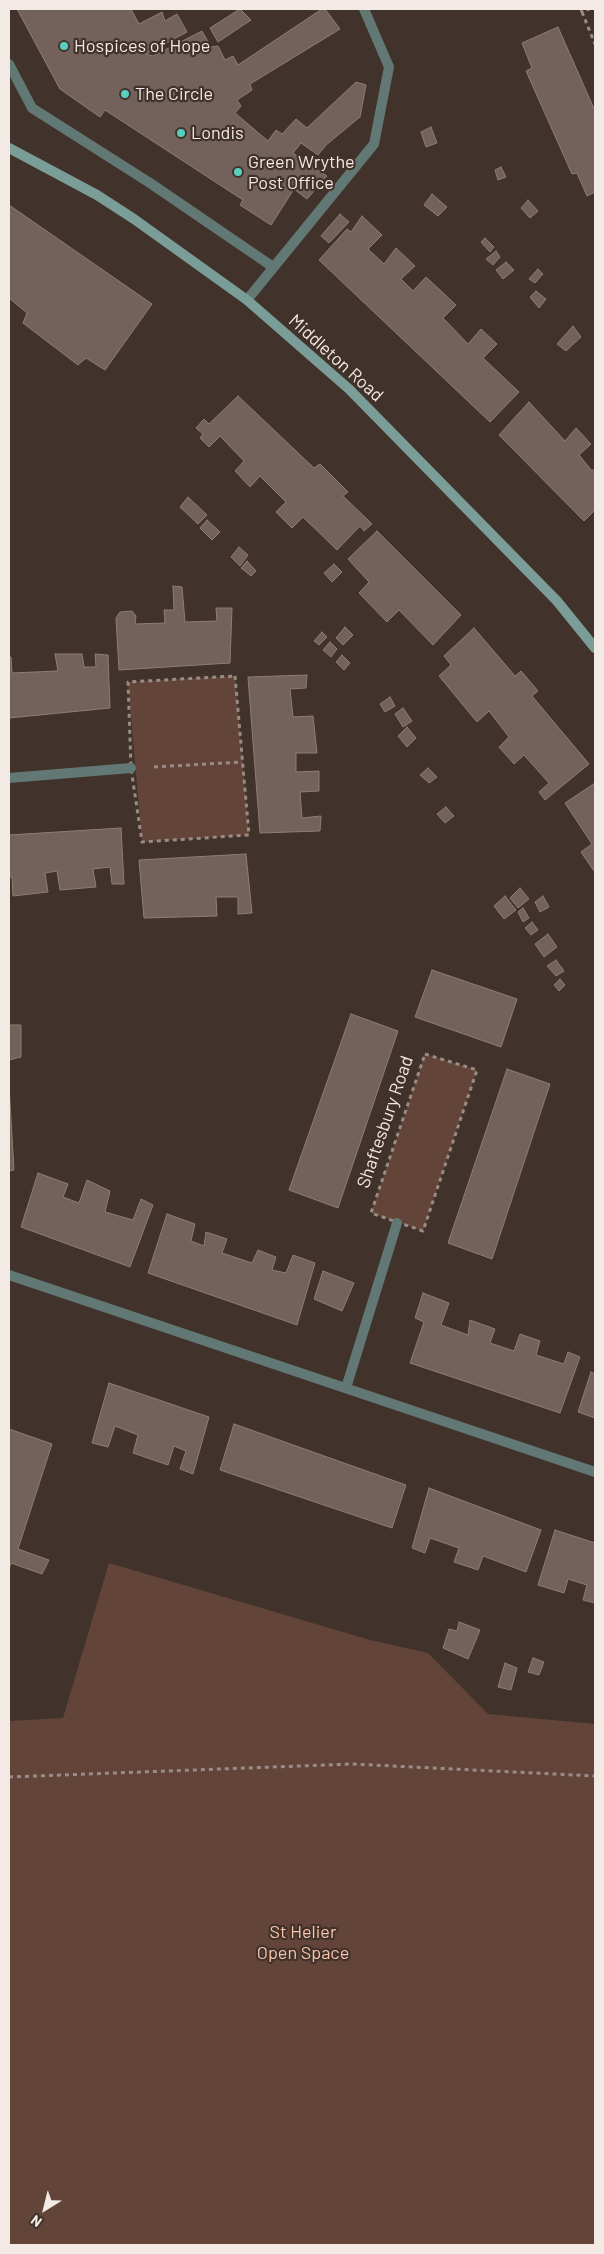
<!DOCTYPE html>
<html>
<head>
<meta charset="utf-8">
<style>
  body { margin:0 }
  #map { position:relative; width:604px; height:2254px; overflow:hidden; background:#41322b; font-family:Barlow,sans-serif }
  canvas { display:block }
  .frame { position:absolute; inset:0; border:10px solid #f3e9e5; pointer-events:none }
  .north { position:absolute; left:20px; top:2184px; width:50px; height:50px; -webkit-text-stroke:4px #41322b; paint-order:stroke; rotate:216deg; font-size:14px; font-weight:700; line-height:20px; text-align:center; color:#f3e9e5 }
  .north::after { content:''; display:block; margin:auto; width:18px; height:22px; background:#f3e9e5; clip-path:polygon(50% 0,100% 100%,50% 72%,0 100%) }
</style>
</head>
<body>
<div id="map">
<canvas width="604" height="2254"></canvas>
<div class="frame"></div>
<div class="north">N</div>
</div>
<script>
const ctx = document.querySelector('canvas').getContext('2d');
ctx.lineJoin = 'round';
function fillPath(path, color) { ctx.fillStyle = color; ctx.fill(path, 'evenodd'); }
const poly = rows => new Path2D(rows.map(r => 'M' + r).join(''));
function trace(path, color, width, dash) { ctx.strokeStyle = color; ctx.lineWidth = width; ctx.lineCap = dash ? 'butt' : 'round'; ctx.setLineDash(dash || []); ctx.stroke(path); }
function drawText(font, color, halo, rows, align = 'center') {
  ctx.font = font + ' Barlow,sans-serif'; ctx.lineWidth = 4.5; ctx.setLineDash([]); ctx.textBaseline = 'middle'; ctx.strokeStyle = halo; ctx.fillStyle = color; for (const [text, x, y, turn = 0] of rows) {
    ctx.save(); ctx.translate(x, y); ctx.rotate((+turn || 0) * Math.PI / 180); ctx.textAlign = isNaN(turn) ? turn : align; if (halo) ctx.strokeText(text, 0, 0); ctx.fillText(text, 0, 0); ctx.restore();
  }
}
fillPath(poly([
  [235,676,249,835,142,842,128,682],
  [425,1054,477,1070,423,1231,371,1213],
  [109,1563,370,1640,428,1653,488,1714,595,1724,595,2245,9,2245,9,1721,63,1718]
]), '#624538');
const building = poly([
  [17,9,131,9,139,24,162,12,165,21,177,14,187,32,146,54,153,56,202,31,211,47,218,46,225,60,233,56,238,65,322,9,325,9,340,29,250,84,252,90,237,100,241,106,235,113,268,141,276,130,282,134,296,119,307,128,356,82,366,85,360,117,326,145,318,155,301,143,293,153,327,176,307,199,294,189,271,225,240,205,243,200,105,110,100,117,60,89,17,9],
  [240,9,251,20,218,42,210,28,240,9],
  [558,27,595,111,595,192,587,196,577,173,572,174,526,71,532,68,522,43,558,27],
  [431,127,437,143,426,147,421,132,431,127],
  [501,167,506,177,498,180,495,170,501,167],
  [432,194,447,207,438,216,424,205,432,194],
  [528,200,538,211,530,218,521,208,528,200],
  [9,205,152,304,105,370,86,358,78,365,23,323,27,313,9,298,9,205],
  [340,214,349,222,329,243,321,236,340,214],
  [362,216,382,235,368,249,384,264,396,248,415,266,401,279,413,291,426,277,456,305,443,318,468,344,481,329,497,344,483,358,519,392,490,422,319,260,347,229,351,232,362,216],
  [485,238,494,247,490,252,481,242,485,238],
  [496,251,500,257,493,265,486,259,496,251],
  [506,262,514,270,503,279,496,270,506,262],
  [538,269,543,274,535,283,529,279,538,269],
  [536,291,546,299,539,308,530,297,536,291],
  [573,326,581,337,566,351,557,344,573,326],
  [238,396,314,468,320,464,348,492,343,496,372,524,364,531,360,526,337,550,303,517,292,528,276,512,286,502,260,476,250,487,235,471,244,461,220,436,209,447,200,438,203,434,196,428,204,419,209,424,238,396],
  [529,402,565,441,576,428,591,444,579,455,592,471,595,468,595,510,584,521,499,435,529,402],
  [188,497,207,515,198,524,180,507,188,497],
  [207,520,220,532,212,540,200,528,207,520],
  [377,531,461,615,433,645,399,610,387,622,359,593,369,582,348,559,377,531],
  [239,547,248,555,240,566,231,557,239,547],
  [247,561,256,571,251,576,241,568,247,561],
  [334,564,342,572,332,582,324,573,334,564],
  [173,586,182,587,185,622,217,621,216,608,232,608,230,663,119,670,116,618,120,612,132,611,136,616,135,624,165,623,164,610,174,610,173,586],
  [345,627,353,635,343,645,336,638,345,627],
  [474,628,515,676,521,671,538,691,532,696,589,764,545,800,539,792,549,783,524,755,514,764,499,747,509,737,489,711,477,722,439,676,451,665,444,656,474,628],
  [322,632,327,637,319,645,314,641,322,632],
  [330,642,337,649,331,657,323,650,330,642],
  [55,654,82,654,84,667,96,667,95,654,108,655,110,708,9,718,9,657,11,657,12,673,58,671,55,654],
  [342,655,350,663,344,670,336,662,342,655],
  [307,675,306,688,290,689,293,717,313,716,317,753,296,753,296,772,319,771,319,791,300,792,302,818,321,816,320,831,260,833,248,677,307,675],
  [390,697,395,706,385,712,380,704,390,697],
  [403,708,412,721,403,727,395,714,403,708],
  [407,727,416,738,407,747,398,736,407,727],
  [428,768,437,777,429,783,420,775,428,768],
  [595,783,595,870,594,871,581,852,592,844,565,803,595,783],
  [446,807,454,816,445,823,437,814,446,807],
  [121,828,124,884,112,884,110,867,93,869,96,887,60,890,57,871,45,873,48,892,13,896,12,877,9,877,9,835,121,828],
  [246,854,252,913,238,914,238,897,216,897,217,916,144,918,139,860,246,854],
  [520,888,529,899,518,908,510,898,520,888],
  [505,896,516,910,504,919,494,906,505,896],
  [543,896,549,907,540,912,535,902,543,896],
  [523,908,529,918,523,922,518,912,523,908],
  [532,922,538,930,531,935,525,928,532,922],
  [548,934,557,947,544,957,535,944,548,934],
  [556,960,564,971,556,976,547,966,556,960],
  [432,970,517,999,501,1047,415,1017,432,970],
  [560,979,565,985,559,991,554,985,560,979],
  [351,1014,398,1031,338,1208,289,1190,351,1014],
  [9,1025,21,1025,21,1057,9,1060,9,1025],
  [507,1069,550,1084,492,1259,448,1243,507,1069],
  [9,1085,14,1170,9,1171,9,1085],
  [38,1173,68,1184,63,1197,79,1203,87,1180,110,1191,105,1212,133,1220,141,1199,153,1205,130,1267,21,1227,38,1173],
  [167,1214,195,1224,191,1241,204,1246,206,1232,227,1239,222,1253,252,1263,258,1250,276,1257,272,1270,286,1273,293,1255,315,1263,297,1325,148,1273,167,1214],
  [323,1271,354,1283,342,1311,314,1299,323,1271],
  [423,1293,449,1303,441,1325,468,1335,470,1320,495,1329,490,1343,514,1351,520,1334,540,1341,536,1355,564,1364,568,1352,580,1357,560,1413,410,1363,424,1322,415,1318,423,1293],
  [591,1372,595,1374,595,1418,578,1412,591,1372],
  [109,1383,209,1417,193,1474,180,1469,186,1451,174,1446,168,1465,133,1453,138,1435,115,1426,108,1447,92,1443,109,1383],
  [234,1424,406,1485,392,1528,220,1470,234,1424],
  [9,1429,52,1444,18,1549,49,1560,42,1574,11,1563,9,1569,9,1429],
  [429,1488,541,1530,526,1572,483,1556,478,1570,454,1562,459,1548,430,1538,425,1553,412,1548,429,1488],
  [555,1530,595,1543,595,1603,583,1600,587,1585,568,1579,564,1593,538,1585,555,1530],
  [459,1622,480,1630,468,1659,443,1648,449,1629,457,1631,459,1622],
  [533,1658,544,1662,539,1675,528,1672,533,1658],
  [505,1663,517,1668,511,1690,498,1687,505,1663]
]);
fillPath(building, '#73625b');
trace(building, '#8f7d75', 1);
trace(poly([
  [581,9,582,12,589,9],
  [582,12,595,44],
  [235,676,249,835,142,842,131,768,128,682,235,676],
  [154,767,242,762],
  [425,1054,477,1070,423,1231,371,1213,425,1054],
  [9,1777,352,1764,595,1776]
]), '#998c87', 3, [4, 4]);
trace(poly([
  [9,64,32,108,150,183,273,267],
  [247,300,374,144,389,67,364,9]
]), '#627874', 10);
trace(poly([
  [9,778,131,768],
  [9,1275,595,1472],
  [346,1388,397,1223]
]), '#627874', 10);
trace(poly([
  [9,148,97,195,134,219,247,300,349,389,557,601,595,648]
]), '#7a9d97', 10);
for (const [x, y, r, color] of [
  [64,46,5,"#59cebf"],
  [125,94,5,"#59cebf"],
  [181,133,5,"#59cebf"],
  [238,172,5,"#59cebf"]
]) { const dot = new Path2D(); dot.arc(x, y, r, 0, 2 * Math.PI); ctx.fillStyle = color; ctx.fill(dot); trace(dot, '#41322b', 2); }
drawText('18px', '#f3e9e5', '#41322b', [
  ["Hospices of Hope",74,46],
  ["The Circle",135,94],
  ["Londis",191,133],
  ["Green Wrythe",248,162],
  ["Post Office",248,183]
], 'left');
drawText('18px', '#f3e9e5', '#41322b', [
  ["Middleton Road",336,358,42],
  ["Shaftesbury Road",385,1122,-71]
]);
drawText('18px', '#f8c3aa', '#41322b', [
  ["St Helier",303,1932],
  ["Open Space",303,1953]
]);
</script>
</body>
</html>
